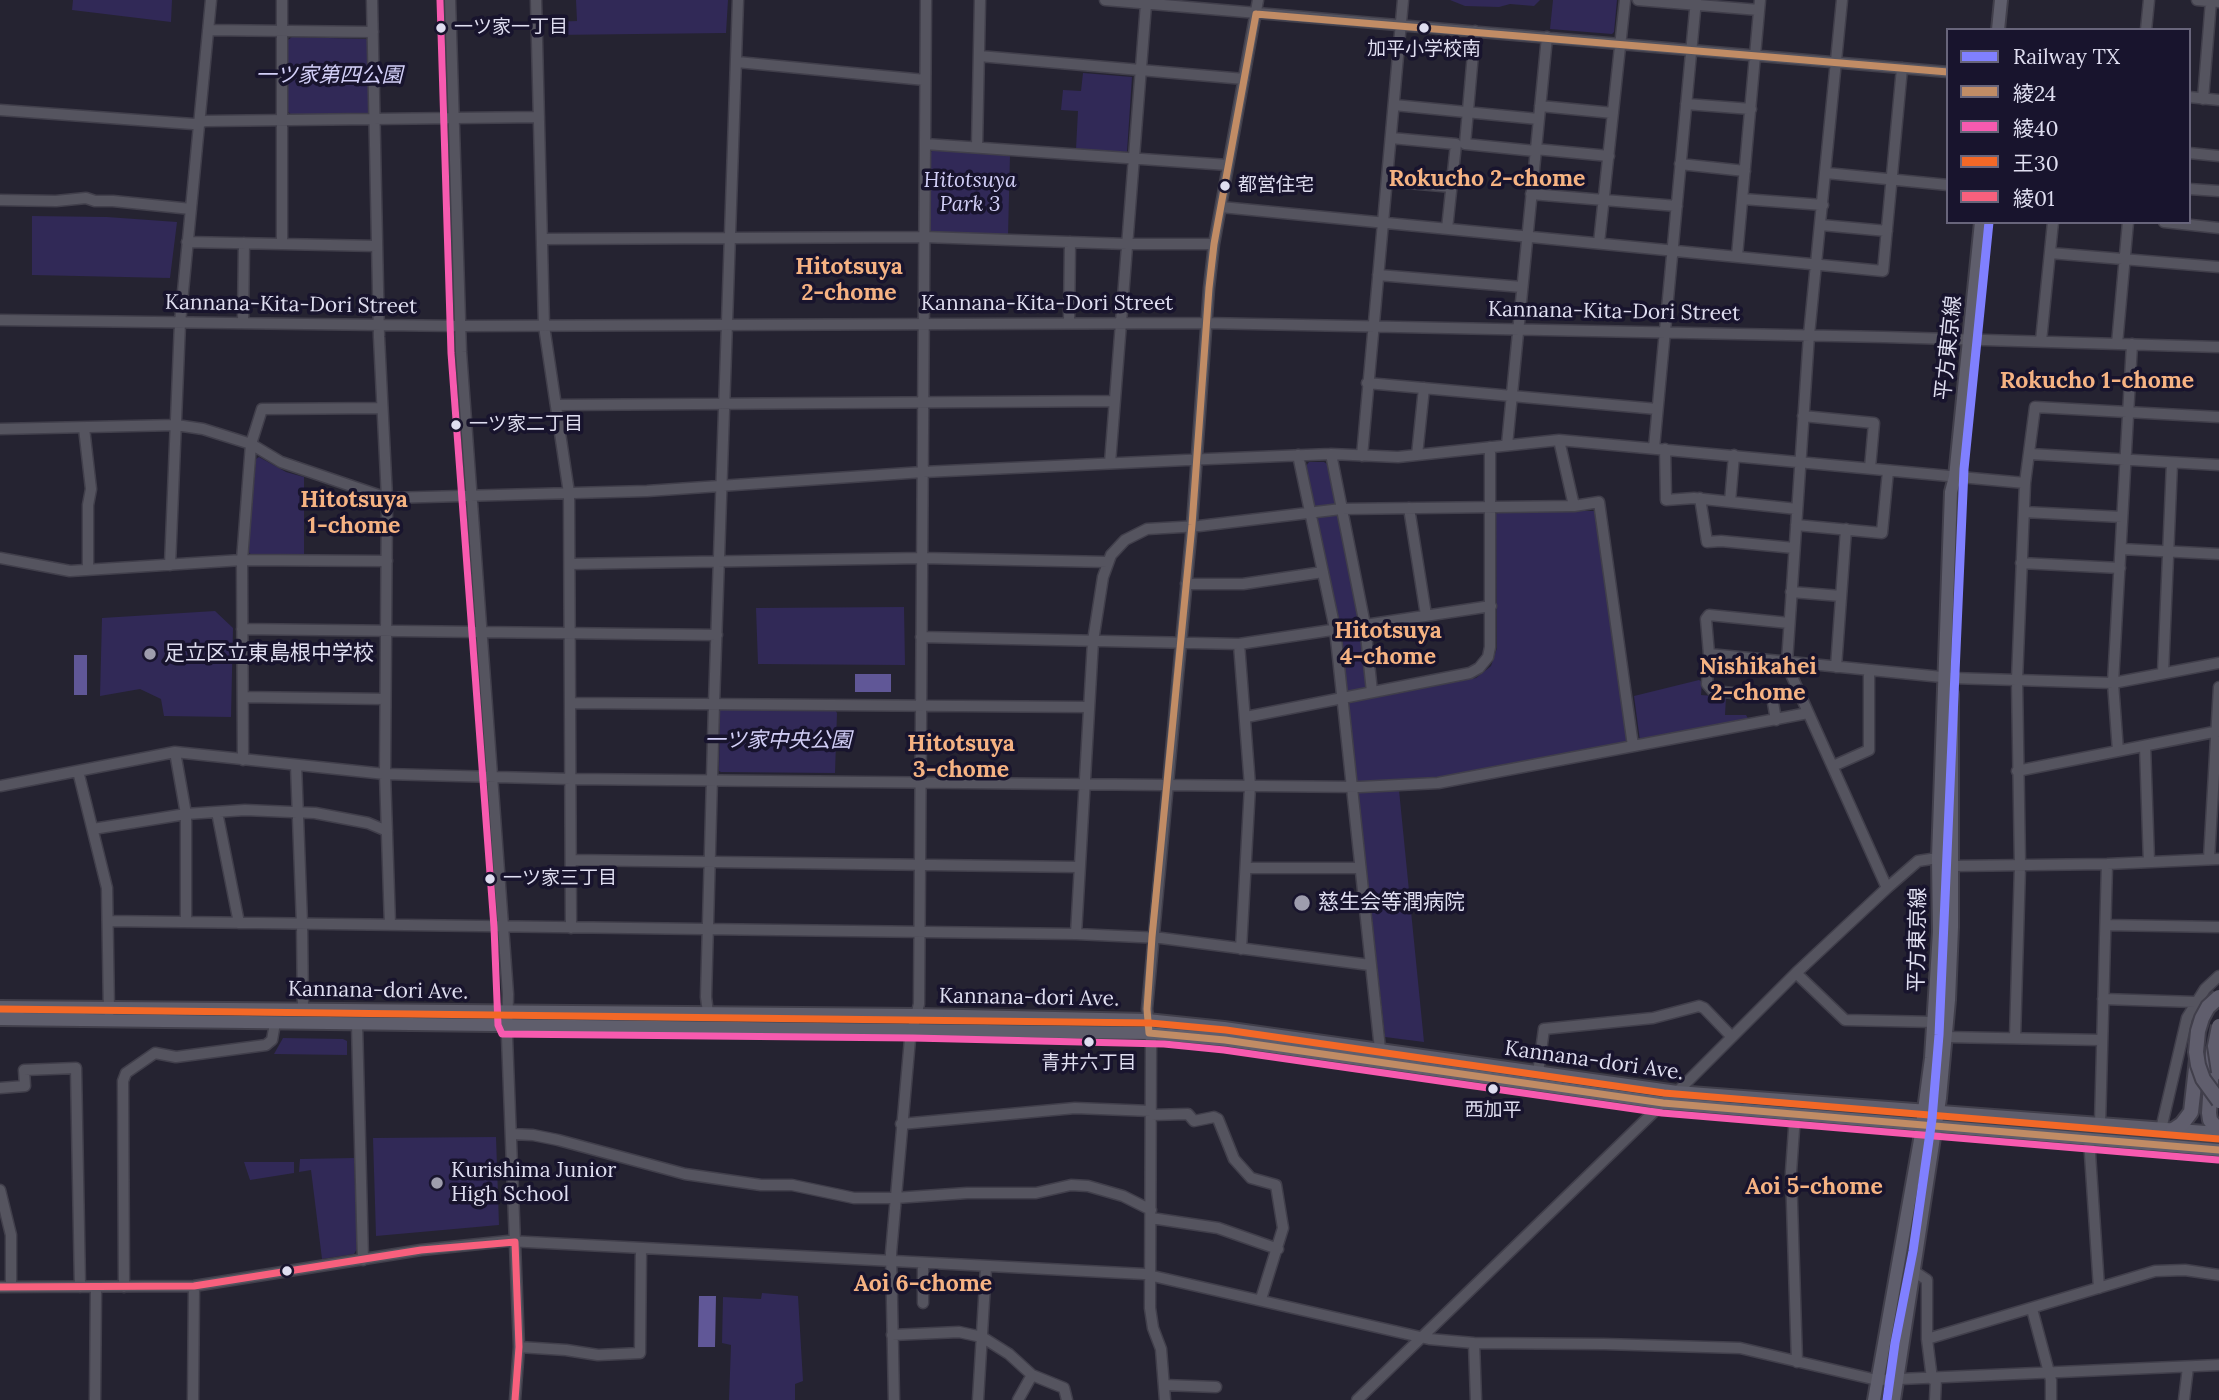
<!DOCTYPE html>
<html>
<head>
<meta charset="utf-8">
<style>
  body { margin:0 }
  #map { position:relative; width:2219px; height:1400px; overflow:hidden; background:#252331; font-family:Lora,"Noto Sans JP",serif }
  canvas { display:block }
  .legend { position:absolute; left:1946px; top:28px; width:245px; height:196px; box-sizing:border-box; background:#18142d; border:2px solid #68657b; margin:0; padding:9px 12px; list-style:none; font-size:21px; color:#dfdef0 }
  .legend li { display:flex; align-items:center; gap:14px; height:35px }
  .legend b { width:35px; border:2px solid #68657b }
</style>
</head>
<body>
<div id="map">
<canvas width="2219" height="1400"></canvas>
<ul class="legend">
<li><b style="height:9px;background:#8080ff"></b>Railway TX</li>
<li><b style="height:9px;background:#c18c65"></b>綾24</li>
<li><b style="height:9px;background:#f75aaf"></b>綾40</li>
<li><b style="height:9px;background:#f36827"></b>王30</li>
<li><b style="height:9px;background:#f8607d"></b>綾01</li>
</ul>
</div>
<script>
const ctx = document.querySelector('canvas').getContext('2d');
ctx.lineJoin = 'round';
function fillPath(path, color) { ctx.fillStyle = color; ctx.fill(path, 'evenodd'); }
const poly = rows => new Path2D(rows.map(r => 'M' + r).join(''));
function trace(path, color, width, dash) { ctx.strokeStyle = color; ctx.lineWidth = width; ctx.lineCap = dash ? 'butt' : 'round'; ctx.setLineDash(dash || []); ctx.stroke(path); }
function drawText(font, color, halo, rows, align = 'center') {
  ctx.font = font + ' Lora,"Noto Sans JP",serif'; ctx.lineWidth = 7; ctx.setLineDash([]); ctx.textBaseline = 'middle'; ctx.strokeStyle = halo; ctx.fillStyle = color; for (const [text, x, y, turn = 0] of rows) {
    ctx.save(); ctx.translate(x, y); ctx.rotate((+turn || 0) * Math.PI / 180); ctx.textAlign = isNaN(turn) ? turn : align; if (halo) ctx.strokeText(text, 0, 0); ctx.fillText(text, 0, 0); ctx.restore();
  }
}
fillPath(poly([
  [73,0,172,0,171,22,72,10],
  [576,0,728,0,726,33,552,35,551,22,577,21],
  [1450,0,1540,0,1534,6,1510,4,1499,7,1465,6],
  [1553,0,1617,0,1614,32,1612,34,1550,29],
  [292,37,366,39,370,42,371,110,367,114,292,115,287,111,288,40],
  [1083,73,1132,77,1127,152,1076,149,1078,111,1061,110,1063,90,1081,91],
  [934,149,1010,155,1008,236,933,233,930,230,929,191,931,152],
  [32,216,107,217,177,222,170,278,32,275],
  [259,457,286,472,304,477,304,556,252,555,248,552,256,459],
  [1309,462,1324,462,1327,464,1336,502,1334,507,1318,510,1314,507,1306,466],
  [1502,511,1598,511,1630,744,1439,780,1359,784,1356,782,1347,708,1351,701,1476,678,1491,666,1497,648,1496,514],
  [1335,513,1340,516,1360,618,1357,623,1342,625,1337,622,1317,519,1320,515],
  [904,607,905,665,758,664,756,608],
  [215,611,233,628,231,717,164,716,161,699,140,689,100,696,102,618],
  [1359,630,1362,634,1369,687,1365,691,1350,694,1345,690,1340,637,1344,632],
  [1699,680,1702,682,1701,695,1726,697,1725,715,1746,715,1750,722,1640,741,1634,696],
  [723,709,835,710,837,713,835,773,721,772,719,771,720,710],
  [1399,790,1424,1042,1385,1037,1358,795,1360,791],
  [283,1038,343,1039,347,1041,347,1055,274,1054],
  [496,1137,499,1225,376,1236,373,1138],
  [354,1158,357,1249,354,1254,322,1259,311,1170,299,1172,300,1159],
  [244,1162,294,1162,294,1173,250,1180],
  [762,1293,798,1296,803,1381,795,1384,795,1400,729,1400,731,1345,722,1343,723,1297,761,1299]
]), '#312957');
fillPath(poly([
  [74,655,87,655,87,695,74,695],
  [855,674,891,674,891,692,855,692],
  [699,1296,716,1296,715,1347,698,1347]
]), '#605797');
const minor = poly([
  [282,0,282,244],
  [372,0,379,337,387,498,385,774,390,925],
  [450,0,461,352,508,994,507,1037,519,1347,515,1400],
  [536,0,544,326,569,493,571,928],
  [1105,0,1948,72],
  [1638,0,1759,10],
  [1842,0,1809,335,1787,662,1790,672,1887,888],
  [2197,0,2219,2],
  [208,30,373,32],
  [2146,30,2149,0],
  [1475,31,1465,144,1535,151],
  [979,56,1244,79],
  [737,62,925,80],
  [2189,97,2219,100],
  [2203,99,2211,1],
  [1686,104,1751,109],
  [1394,105,1538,119],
  [1540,106,1613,113],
  [0,110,193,124,206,121,539,117],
  [1391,138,1456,144,1447,229],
  [925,144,1228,165],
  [977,147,980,0],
  [1535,149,1609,156],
  [2189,153,2219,156],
  [1680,164,1745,171],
  [1826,173,1948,185],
  [1387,181,1452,187],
  [2189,189,2219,191],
  [1531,194,1677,206],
  [1743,199,1823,205],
  [0,200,56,201,86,198,95,201,113,201,191,209],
  [1221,207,1883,271,1902,68],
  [2164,222,2219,228],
  [1821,225,1887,231],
  [542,239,924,237,1127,244,1214,244],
  [187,242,377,246],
  [1599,243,1625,0],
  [2050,253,2219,267],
  [1737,256,1760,0],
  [1378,275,1522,287],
  [0,320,459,326,1205,323,1884,337,2219,347],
  [243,323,244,243],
  [1069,323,1070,242],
  [2041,341,2053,222],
  [2117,344,2128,222],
  [1367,383,1657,409],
  [556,405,1114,401],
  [1803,416,1874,423,1870,468],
  [84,428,91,489,88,505,88,570],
  [0,429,176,425,203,429,251,444,281,462,387,498,647,491,923,472,1208,459,1331,454,1398,457,1559,440,2025,483],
  [1559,440,1574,506],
  [1507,445,1547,37],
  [1654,448,1696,0],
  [1665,449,1666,500,1694,498,1797,509],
  [1331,454,1365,625,1372,692],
  [2030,454,2219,465],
  [1298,455,1335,629,1380,1049],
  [1417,455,1424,388],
  [1362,456,1403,0],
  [1110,463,1146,4],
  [1700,498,1707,542,1721,541,1794,548],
  [1730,502,1734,455],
  [1409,508,1426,615],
  [2024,512,2122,517],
  [1796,525,1882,533,1888,471],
  [2121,549,2219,554],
  [0,558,70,571,242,560,387,561],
  [2021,563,2120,568],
  [570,564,922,558,1108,562],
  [170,565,180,323,211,0],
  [1186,584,1243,584,1323,572],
  [1791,592,1841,596],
  [242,629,717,635],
  [921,637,1239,644,1491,606],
  [1239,644,1250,786,1241,949],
  [1709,654,1706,619,1709,615,1789,623],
  [1836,667,1846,529],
  [2163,673,2172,463],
  [243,697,385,699],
  [571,703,1089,707],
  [1246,717,1470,673,1479,668,1488,657,1490,647,1490,447],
  [1776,720,1772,697,1713,691,1707,684,1709,654,1952,678,2113,683,2219,663],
  [2145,746,2149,862],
  [2118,751,2113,683,2132,344],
  [175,752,186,814,186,922],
  [243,760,242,560,251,444,262,409,382,408],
  [296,765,302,924,303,1010],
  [1833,766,1869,750,1869,670],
  [78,771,107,888,109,1012],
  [2017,771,2219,731],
  [0,786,175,752,385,774,571,779,1360,787,1438,783,1808,713],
  [217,812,239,923],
  [93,829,186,814,245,810,315,813,368,823,387,831],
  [2209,859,2219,687],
  [572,860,1078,867],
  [1952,866,2107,864,2219,859],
  [1247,868,1359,868],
  [108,921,1076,934,1161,938,1370,965],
  [2106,925,2219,927],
  [1076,934,1093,641,1103,577,1111,555,1125,540,1147,529,1199,526,1341,509,1574,506,1599,502,1633,746],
  [1796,973,1845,1020,1934,1022],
  [2103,999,2195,1002],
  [708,1013,706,997,714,704,738,0],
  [357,1024,363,1260],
  [1945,1037,2101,1040],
  [2015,1038,2020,866,2017,680,2025,483,2035,407,2219,417],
  [1538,1073,1544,1029,1653,1018,1699,1006,1704,1008,1732,1037],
  [0,1088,25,1086,24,1070,76,1068,80,1287],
  [1151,1115,1188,1114,1194,1121,1214,1117,1218,1119,1234,1159,1251,1178,1276,1185,1283,1228,1261,1299],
  [1795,1115,1791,1172,1797,1362],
  [901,1124,1075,1108,1151,1111],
  [2100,1124,2107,864],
  [2161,1129,2187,1018,2205,989,2219,976],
  [511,1134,533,1135,558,1140,685,1174,761,1185,792,1185,854,1198,895,1198,967,1193,1036,1193,1071,1185,1088,1186,1123,1196,1151,1210],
  [2089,1139,2099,1288],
  [0,1190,11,1235,11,1287],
  [1151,1218,1218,1228,1278,1249],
  [1915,1272,1927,1280,1927,1339,1932,1379],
  [0,1287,194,1286,421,1250,508,1241,1144,1274,1429,1339,1474,1343,1604,1344,1740,1348,1877,1380,2219,1365],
  [124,1287,123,1081,126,1073,155,1053,176,1057,266,1045,272,1040,275,1023],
  [923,1303,923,1263],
  [2032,1309,2051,1380,2051,1400],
  [892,1335,959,1332,982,1337,1009,1354,1032,1375,1064,1388,1067,1400],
  [1927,1339,2155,1271,2185,1270,2219,1275],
  [1474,1343,1476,1400],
  [519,1347,566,1350,598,1355,640,1353,641,1248],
  [1164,1385,1216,1387],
  [95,1400,96,1287],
  [193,1400,194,1286],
  [894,1400,891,1253,910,1039,919,1004,926,0],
  [978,1400,986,1267],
  [1018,1400,1032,1375],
  [1165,1400,1161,1349,1153,1328,1150,1308,1151,1042,1147,1009,1192,525,1209,288,1214,244,1258,0],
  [1357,1400,1663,1103,1677,1092,1796,973,1887,888,1918,861,1938,858],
  [1935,1400,1936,1378],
  [2184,1400,2188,1367]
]);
const major = poly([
  [1998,30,2001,0],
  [0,1007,918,1015,1147,1020,1224,1028,1677,1092,2219,1133],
  [0,1019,1149,1033,1225,1040,1663,1103,2219,1150],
  [1874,1400,1920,1140,1931,1058,1939,932,1938,858,1951,492,1955,477,1981,222],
  [1894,1400,1940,1098,1949,1000,1952,927,1952,694]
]);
const highway = poly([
  [2213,1051,2209,1113,2210,1120,2219,1131],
  [2173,1130,2182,1124,2191,1112,2197,1059]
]);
trace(minor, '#413f4b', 13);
trace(major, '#413f4b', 16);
trace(highway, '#413f4b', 18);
trace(minor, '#55545f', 10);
trace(major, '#5f5e6c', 12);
trace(highway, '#605e6d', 14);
const highwayBridge = poly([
  [2219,997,2208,1007,2202,1018,2198,1031,2196,1052,2198,1065,2203,1079,2219,1101],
  [2219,1026,2215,1046,2219,1072]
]);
trace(highwayBridge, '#413f4b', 18, []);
trace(highwayBridge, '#605e6d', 14);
trace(poly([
  [1256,14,1214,244,1209,288,1192,525,1152,937,1147,1009,1149,1033,1225,1040,1663,1103,2219,1150],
  [1256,14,1948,72]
]), '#c18c65', 7);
trace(poly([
  [440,0,451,353,494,927,498,1025,502,1034,913,1038,1164,1044,1224,1050,1662,1113,2218,1160]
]), '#f75aaf', 7);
trace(poly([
  [0,1009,1150,1023,1226,1030,1664,1093,2219,1139]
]), '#f36827', 7);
trace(poly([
  [515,1242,519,1347,515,1400],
  [0,1287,194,1286,421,1250,515,1242]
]), '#f8607d', 7);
trace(poly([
  [1887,1400,1895,1343,1913,1251,1932,1119,1939,1035,1964,469,1989,222]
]), '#8080ff', 9);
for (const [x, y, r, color] of [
  [441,28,6,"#dfdef0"],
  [1424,28,6,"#dfdef0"],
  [1225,186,6,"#dfdef0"],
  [456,425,6,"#dfdef0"],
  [150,654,7,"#9e9dad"],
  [490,879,6,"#dfdef0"],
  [1302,903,9,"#9e9dad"],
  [1089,1042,6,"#dfdef0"],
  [1493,1089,6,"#dfdef0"],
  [437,1183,7,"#9e9dad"],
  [287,1271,6,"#dfdef0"]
]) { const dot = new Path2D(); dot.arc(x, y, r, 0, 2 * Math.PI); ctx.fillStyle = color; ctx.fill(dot); trace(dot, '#18142d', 2.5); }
drawText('19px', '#dfdef0', '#18142d', [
  ["一ツ家一丁目",454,28],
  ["加平小学校南",1424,50,"center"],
  ["都営住宅",1238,186],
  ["一ツ家二丁目",469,425],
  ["一ツ家三丁目",503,879],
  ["青井六丁目",1089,1064,"center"],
  ["西加平",1493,1111,"center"]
], 'left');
drawText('italic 21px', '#d2cff7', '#18142d', [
  ["一ツ家第四公園",329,76],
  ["Hitotsuya",970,181],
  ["Park 3",970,205],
  ["一ツ家中央公園",778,741]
]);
drawText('21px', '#dfdef0', '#18142d', [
  ["Kannana-Kita-Dori Street",1047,304],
  ["Kannana-Kita-Dori Street",291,305,1],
  ["Kannana-Kita-Dori Street",1614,312,1],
  ["平方東京線",1949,348,-84],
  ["平方東京線",1918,940,-89],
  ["Kannana-dori Ave.",378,991,1],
  ["Kannana-dori Ave.",1029,998,1],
  ["Kannana-dori Ave.",1594,1061,8]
]);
drawText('21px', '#dfdef0', '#18142d', [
  ["足立区立東島根中学校",164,654],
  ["慈生会等潤病院",1318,903],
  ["Kurishima Junior",451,1171],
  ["High School",451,1195]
], 'left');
drawText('bold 23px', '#f5b282', '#18142d', [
  ["Rokucho 2-chome",1487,179],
  ["Hitotsuya",849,267],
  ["2-chome",849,293],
  ["Rokucho 1-chome",2097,381],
  ["Hitotsuya",354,500],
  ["1-chome",354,526],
  ["Hitotsuya",1388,631],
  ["4-chome",1388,657],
  ["Nishikahei",1758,667],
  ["2-chome",1758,693],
  ["Hitotsuya",961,744],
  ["3-chome",961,770],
  ["Aoi 5-chome",1814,1187],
  ["Aoi 6-chome",923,1284]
]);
</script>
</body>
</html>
